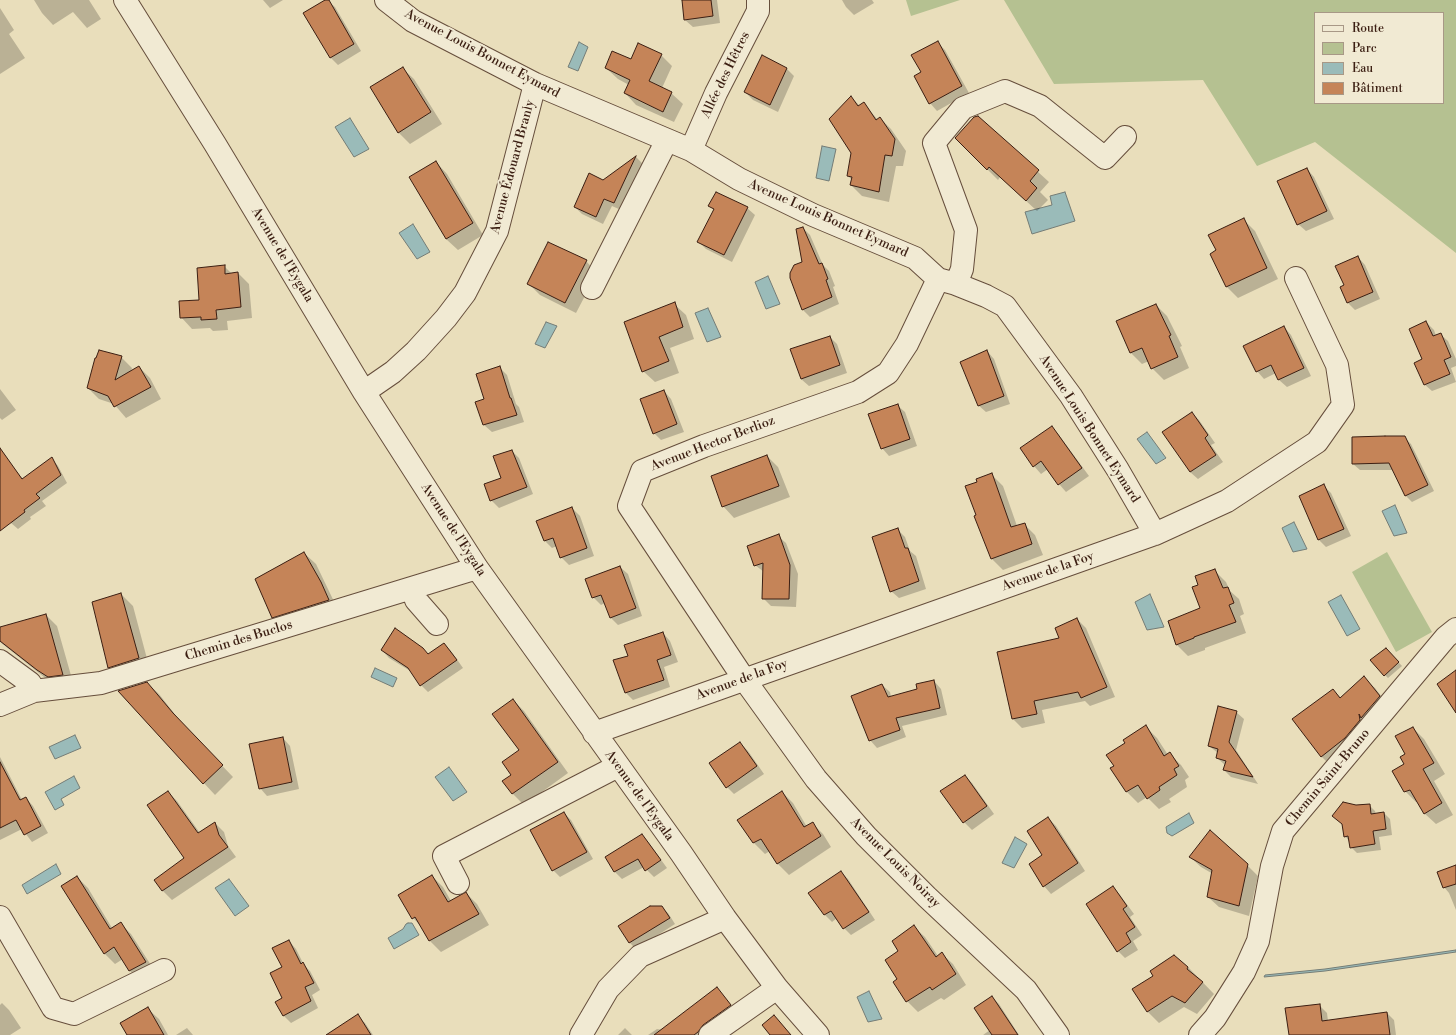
<!DOCTYPE html>
<html>
<head>
<meta charset="utf-8">
<style>
  body { margin:0 }
  #map { position:relative; width:1456px; height:1035px; overflow:hidden; background:#e9debb; font-family:"Libre Bodoni",serif }
  canvas { display:block }
  .legend { position:absolute; left:1314px; top:12px; width:130px; height:92px; box-sizing:border-box; background:#f1ead3; border:1px solid #a89886; margin:0; padding:5px 7px; list-style:none; font-size:12px; color:#3b1e12 }
  .legend li { display:flex; align-items:center; gap:8px; height:20px }
  .legend b { width:20px; border:1px solid #a89886 }
</style>
</head>
<body>
<div id="map">
<canvas width="1456" height="1035"></canvas>
<ul class="legend">
<li><b style="height:5px;background:#f1ead3"></b>Route</li>
<li><b style="height:11px;background:#b5c191"></b>Parc</li>
<li><b style="height:11px;background:#9abbb9"></b>Eau</li>
<li><b style="height:11px;background:#c58458"></b>Bâtiment</li>
</ul>
</div>
<script>
const ctx = document.querySelector('canvas').getContext('2d');
ctx.lineJoin = 'round';
function fillPath(path, color) { ctx.fillStyle = color; ctx.fill(path, 'evenodd'); }
const poly = rows => new Path2D(rows.map(r => 'M' + r).join(''));
function trace(path, color, width, dash) { ctx.strokeStyle = color; ctx.lineWidth = width; ctx.lineCap = dash ? 'butt' : 'round'; ctx.setLineDash(dash || []); ctx.stroke(path); }
function drawText(font, color, halo, rows, align = 'center') {
  ctx.font = font + ' "Libre Bodoni",serif'; ctx.lineWidth = 4; ctx.setLineDash([]); ctx.textBaseline = 'middle'; ctx.strokeStyle = halo; ctx.fillStyle = color; for (const [text, x, y, turn = 0] of rows) {
    ctx.save(); ctx.translate(x, y); ctx.rotate((+turn || 0) * Math.PI / 180); ctx.textAlign = isNaN(turn) ? turn : align; if (halo) ctx.strokeText(text, 0, 0); ctx.fillText(text, 0, 0); ctx.restore();
  }
}
fillPath(poly([
  [906,0,960,0,911,16],
  [1004,0,1456,0,1456,253,1315,142,1257,166,1203,80,1054,84],
  [1315,13,1443,13,1443,103,1315,103],
  [1387,552,1432,632,1396,652,1352,572]
]), '#b5c191');
const water = poly([
  [579,42,588,47,578,71,568,67,579,42],
  [350,118,369,149,354,157,335,127,350,118],
  [822,146,836,149,829,181,816,178,822,146],
  [1065,192,1075,221,1032,234,1025,212,1052,205,1050,196,1065,192],
  [413,224,430,252,417,259,399,233,413,224],
  [768,276,780,304,766,309,755,282,768,276],
  [708,308,721,337,707,342,695,313,708,308],
  [546,322,557,326,545,348,535,344,546,322],
  [1147,432,1166,458,1156,464,1137,439,1147,432],
  [1395,505,1407,533,1394,536,1382,511,1395,505],
  [1294,522,1307,549,1293,552,1282,528,1294,522],
  [1150,594,1164,627,1147,630,1135,602,1150,594],
  [1341,595,1360,629,1347,636,1328,602,1341,595],
  [375,668,397,678,393,687,371,677,375,668],
  [75,735,81,748,55,759,49,747,75,735],
  [449,767,467,792,453,801,435,777,449,767],
  [74,776,80,788,61,799,64,805,55,810,45,792,74,776],
  [1189,813,1194,823,1172,836,1167,833,1166,827,1189,813],
  [1015,837,1027,844,1014,868,1002,863,1015,837],
  [56,864,61,874,27,894,22,885,56,864],
  [229,879,249,906,235,916,215,888,229,879],
  [408,923,412,923,419,935,394,949,388,938,403,929,406,924,408,923],
  [1456,950,1456,952,1325,971,1264,977,1265,975,1325,969,1456,950],
  [869,991,882,1019,868,1022,857,997,869,991]
]);
fillPath(water, '#9abbb9');
trace(water, '#747c76', 1);
fillPath(poly([
  [34,0,89,0,101,19,87,28,73,12,53,25,42,13],
  [263,0,283,0,270,8],
  [327,0,335,7,361,51,338,65,331,58],
  [683,0,717,0,720,23,693,27,685,20],
  [842,0,872,0,874,3,854,15,846,7],
  [0,8,14,30,9,34,25,58,0,74],
  [937,42,945,50,969,93,937,111,930,103,922,72],
  [661,55,672,66,662,88,671,93,683,104,674,122,636,105,625,93,629,85,618,79,606,68,632,60],
  [763,56,787,69,794,76,778,112,753,100,745,92],
  [402,68,414,79,442,124,410,144,399,133,371,87],
  [851,97,860,106,864,104,878,120,880,118,891,129,906,151,903,166,896,166,889,202,862,196,851,185,852,180,848,176,852,153],
  [978,117,1049,182,1040,192,1048,200,1037,211,1000,177,998,180,956,138],
  [636,157,643,164,621,210,612,206,603,224,582,214,575,207,603,181],
  [436,162,447,174,483,235,458,250,446,239],
  [1307,169,1314,177,1334,219,1306,231,1298,224],
  [710,206,747,208,755,215,732,262,706,249,699,242,714,210],
  [1244,220,1255,231,1278,279,1238,298,1227,287,1217,250],
  [803,228,810,235,823,265,829,271,835,286,833,287,839,304,810,317,803,310,791,278,803,262],
  [1358,257,1365,265,1380,299,1355,310,1348,303,1341,287,1345,285],
  [586,261,597,273,576,313,540,295,529,284],
  [224,266,232,274,238,273,249,284,252,318,227,321,228,330,213,331,210,328,192,329,181,317,201,301],
  [674,304,686,315,694,339,670,348,679,373,655,382,643,371],
  [1156,305,1167,316,1182,346,1180,347,1189,368,1164,380,1152,368,1149,361,1142,364,1131,353,1117,322],
  [1426,322,1434,330,1436,336,1440,334,1448,341,1456,359,1456,366,1451,368,1456,382,1432,391,1424,384,1423,360],
  [1284,327,1291,335,1311,376,1287,387,1279,380,1276,373,1264,379,1257,371],
  [830,337,837,344,847,373,809,386,801,379],
  [987,351,994,359,1010,404,986,412,978,405],
  [121,357,132,368,131,372,139,367,150,378,161,399,126,418,114,404,99,399,88,388],
  [499,367,507,375,516,404,519,407,524,422,492,432,484,425,485,399],
  [0,389,16,410,2,420,0,418],
  [664,391,671,399,684,432,661,440,654,433],
  [897,405,905,412,917,446,889,456,882,448],
  [1192,413,1199,420,1215,443,1211,445,1223,462,1198,479,1190,472],
  [1051,427,1059,435,1089,476,1066,492,1059,484,1048,469,1041,474,1034,466,1021,449],
  [1404,437,1411,444,1434,491,1412,502,1406,496,1393,470,1360,470,1353,464],
  [512,451,519,458,533,494,499,508,491,500,502,478],
  [767,456,778,467,790,497,734,518,723,506],
  [52,459,58,466,67,483,42,501,46,506,30,517,31,519,18,529,11,523,0,507,0,467,8,461,23,479],
  [992,475,1003,486,1017,526,1024,524,1035,535,1043,555,1003,570,992,559,975,517,978,516,978,482],
  [1324,486,1331,493,1351,536,1326,547,1319,540,1308,518],
  [572,508,580,516,594,556,569,565,561,557,557,546,552,548,545,541,537,521],
  [897,529,905,537,910,551,916,556,926,589,899,598,891,591],
  [778,536,786,543,798,574,796,607,771,606,763,598,764,572,755,565],
  [304,553,316,564,339,612,285,628,273,617],
  [620,567,628,574,642,616,618,625,611,618,605,603,601,605,593,597],
  [1215,571,1226,582,1230,591,1239,599,1244,614,1240,616,1246,633,1205,648,1205,650,1188,656,1177,645,1169,621,1201,609],
  [121,594,133,606,150,670,121,679,109,667],
  [46,615,57,626,74,686,49,681,0,642,0,628],
  [1077,619,1086,628,1115,697,1090,706,1085,701,1042,710,1045,723,1022,728,1013,719,998,652,1060,639],
  [663,633,670,641,678,662,664,667,670,687,633,700,626,693,615,661,629,656],
  [444,644,451,651,463,668,428,692,421,685,412,672,389,658,382,650,428,655],
  [1386,649,1402,666,1388,678,1385,675],
  [1364,678,1375,688,1390,708,1332,767,1321,756,1333,690,1341,698],
  [934,681,941,689,947,715,902,726,906,737,877,748,870,740,882,685,890,692,891,697,918,689],
  [147,683,159,694,184,726,233,777,215,795,119,692],
  [513,700,524,711,568,773,524,805,513,794,504,782,512,775,520,750],
  [1236,712,1244,719,1236,750,1258,784,1231,777,1224,770,1225,765,1217,758,1218,753,1209,746],
  [1146,727,1157,738,1168,755,1170,754,1181,765,1189,777,1185,780,1187,787,1169,799,1171,802,1159,809,1147,797,1138,803,1127,792,1111,768,1115,766,1126,743],
  [1413,728,1424,739,1445,774,1434,781,1453,815,1436,824,1424,813,1418,802,1416,802,1405,791,1405,765],
  [283,738,290,746,299,789,267,796,260,788],
  [740,743,748,751,764,774,734,794,727,787],
  [0,757,22,800,26,798,33,806,48,833,32,842,22,829,0,840],
  [965,776,972,783,994,814,972,830,964,822,942,791],
  [168,792,177,801,200,833,215,823,224,832,228,846,236,857,172,900,163,891,156,880,185,859],
  [782,792,793,803,807,827,812,823,823,834,831,847,789,875,778,864,770,851,765,854,754,843,739,820],
  [1369,805,1375,811,1376,815,1384,813,1390,819,1392,835,1379,837,1381,850,1357,853,1351,847,1350,842,1345,836,1343,825,1333,816,1356,806],
  [564,813,571,820,593,859,560,877,553,870],
  [1048,818,1056,826,1085,871,1051,894,1044,886,1044,855],
  [642,835,649,843,667,868,654,877,644,867,622,879,615,872,606,858],
  [1190,857,1247,865,1258,876,1249,916,1219,907,1208,897,1213,874,1201,867],
  [1456,866,1456,910,1449,893,1444,887],
  [841,872,848,879,875,920,851,935,844,928,837,918,832,922,824,914],
  [432,876,443,887,451,901,466,893,477,904,489,925,441,952,430,941,423,928,413,918],
  [77,877,88,888,112,928,120,923,131,934,156,973,141,982,130,971,123,959,115,964,104,953],
  [1113,887,1120,895,1134,914,1130,917,1142,935,1133,941,1138,950,1125,958,1118,951],
  [661,907,668,913,675,924,636,949,630,943,620,927],
  [914,927,925,937,938,956,942,954,953,964,966,985,944,1000,941,998,918,1012,907,1001,894,982,899,979,900,951],
  [289,941,296,949,304,965,310,971,320,990,312,995,318,1008,291,1023,283,1015,283,968],
  [1188,967,1214,994,1197,1014,1184,1007,1159,1023,1147,1011],
  [717,988,737,1012,707,1035,648,1035,657,1029,663,1030],
  [992,997,999,1004,1019,1035,983,1035,990,1030],
  [2,1003,9,1010,21,1028,10,1035,0,1035,0,1005],
  [1319,1005,1327,1013,1328,1021,1387,1013,1394,1020,1396,1035,1290,1035],
  [148,1009,159,1019,168,1035,128,1035],
  [357,1016,365,1023,373,1035,341,1035],
  [187,1028,193,1035,176,1035],
  [625,1028,632,1035,618,1035]
]), '#0003');
const building = poly([
  [325,0,329,0,354,44,330,58,303,13,325,0],
  [682,0,711,0,713,16,684,20,682,0],
  [938,41,962,86,929,104,914,76,921,72,911,55,938,41],
  [638,43,662,54,649,81,672,92,663,112,624,93,630,80,605,68,612,51,631,59,638,43],
  [762,55,787,68,770,105,744,92,762,55],
  [403,67,431,112,398,133,370,87,403,67],
  [851,96,858,106,864,102,876,120,880,117,895,139,892,156,885,155,879,192,850,185,852,177,847,176,851,153,829,119,851,96],
  [978,116,1039,170,1030,181,1037,188,1026,201,989,167,987,170,955,138,974,117,978,116],
  [636,156,614,203,604,199,596,217,574,207,589,173,603,180,636,156],
  [436,161,473,223,446,239,409,177,436,161],
  [1307,168,1327,211,1297,225,1277,181,1307,168],
  [716,192,748,207,724,255,697,242,714,209,708,206,716,192],
  [1244,218,1267,268,1226,287,1210,254,1216,250,1208,235,1244,218],
  [803,227,819,264,822,263,828,279,826,280,832,297,802,310,790,278,790,273,794,265,802,262,796,229,803,227],
  [548,242,587,260,565,303,527,284,548,242],
  [1358,256,1373,292,1347,303,1340,287,1344,285,1335,266,1358,256],
  [225,265,225,274,238,272,241,307,216,310,217,319,201,320,201,317,180,318,179,301,199,300,197,268,225,265],
  [675,302,683,327,659,337,669,361,642,372,624,322,675,302],
  [1156,304,1171,335,1169,336,1178,357,1151,369,1142,348,1130,353,1116,321,1156,304],
  [1426,321,1433,336,1441,333,1451,357,1444,360,1450,374,1424,385,1414,363,1422,359,1409,329,1426,321],
  [1284,326,1304,368,1278,380,1271,365,1256,372,1243,346,1284,326],
  [830,336,840,365,801,379,790,349,830,336],
  [99,350,122,356,115,380,139,366,151,387,114,407,108,396,87,388,95,358,96,358,99,350],
  [987,350,1004,396,978,406,960,362,987,350],
  [500,366,510,398,511,398,517,415,483,425,475,402,484,399,476,374,500,366],
  [664,390,677,424,653,434,640,399,664,390],
  [898,404,910,439,881,449,868,414,898,404],
  [1192,412,1208,435,1205,438,1216,455,1190,472,1162,432,1192,412],
  [1052,426,1082,468,1058,485,1041,461,1033,467,1020,448,1052,426],
  [1385,436,1405,436,1428,485,1405,496,1389,463,1352,464,1352,437,1385,436],
  [0,448,22,479,52,457,61,475,36,494,40,498,24,510,25,512,0,531,0,448],
  [512,450,527,487,490,501,484,484,501,478,493,456,512,450],
  [767,455,779,486,722,507,711,476,767,455],
  [992,473,1011,527,1025,523,1032,544,991,559,974,516,976,515,965,486,977,482,976,479,992,473],
  [1324,484,1344,529,1318,540,1299,496,1324,484],
  [572,507,587,548,560,558,553,538,544,541,536,521,572,507],
  [898,528,905,548,908,548,919,581,890,592,872,537,898,528],
  [779,534,790,565,789,599,762,599,763,563,754,566,747,546,779,534],
  [304,552,321,582,329,600,272,618,255,579,304,552],
  [620,566,636,608,610,618,601,595,592,598,585,579,620,566],
  [1215,569,1223,588,1228,587,1234,603,1229,605,1236,622,1194,637,1194,638,1176,645,1168,621,1200,608,1192,587,1198,585,1195,576,1215,569],
  [121,593,139,658,108,668,92,602,121,593],
  [46,614,63,675,48,677,37,670,0,641,0,627,46,614],
  [1077,618,1107,687,1081,698,1078,692,1034,701,1037,714,1012,719,997,652,1059,638,1055,628,1077,618],
  [395,628,423,648,428,654,444,643,457,660,420,686,408,668,381,650,395,628],
  [663,632,671,655,657,660,664,680,625,693,613,660,628,656,624,645,663,632],
  [1386,648,1399,662,1384,676,1370,660,1386,648],
  [1456,670,1456,713,1437,684,1456,670],
  [1364,676,1380,696,1361,718,1359,714,1360,720,1345,738,1321,757,1292,719,1333,689,1340,698,1364,676],
  [934,680,940,708,896,718,900,730,869,741,851,696,882,684,888,697,917,689,916,684,934,680],
  [147,682,173,713,223,765,203,784,118,691,147,682],
  [513,699,558,762,512,794,502,781,511,775,502,762,519,750,492,714,513,699],
  [1218,706,1237,711,1229,742,1253,777,1223,770,1226,761,1216,758,1218,749,1208,746,1218,706],
  [1146,725,1164,756,1170,752,1179,766,1174,769,1177,775,1159,787,1160,790,1147,799,1138,785,1126,792,1110,768,1114,766,1106,755,1125,743,1123,740,1146,725],
  [1413,727,1434,763,1423,769,1442,803,1424,814,1410,790,1404,792,1392,771,1404,764,1400,757,1405,754,1395,736,1413,727],
  [283,737,292,782,259,789,249,744,283,737],
  [740,742,757,766,726,788,709,763,740,742],
  [0,762,20,800,26,797,41,826,24,835,16,820,0,828,0,762],
  [965,775,987,806,963,823,940,791,965,775],
  [168,791,198,833,215,822,219,835,228,847,162,891,154,880,184,858,147,805,168,791],
  [782,791,804,827,813,822,821,836,777,864,761,839,753,843,737,820,782,791],
  [1343,802,1356,805,1370,804,1371,814,1384,812,1386,829,1373,831,1375,844,1350,848,1348,836,1344,837,1342,824,1332,816,1343,802],
  [564,812,587,852,552,871,530,830,564,812],
  [1048,817,1078,863,1043,887,1029,864,1042,855,1027,831,1048,817],
  [1210,830,1248,864,1239,906,1207,897,1212,870,1189,857,1210,830],
  [642,834,661,860,645,871,638,859,614,872,605,857,642,834],
  [1456,865,1456,884,1443,888,1437,872,1456,865],
  [841,871,869,912,843,929,831,911,824,915,808,893,841,871],
  [432,875,448,902,466,892,479,914,429,941,415,917,412,919,398,895,432,875],
  [77,876,110,929,121,922,146,962,129,971,114,947,104,954,61,886,77,876],
  [1113,886,1127,906,1123,909,1135,927,1126,933,1131,942,1117,952,1086,904,1113,886],
  [650,906,662,906,670,918,629,943,618,926,650,906],
  [914,925,936,957,942,952,956,974,932,990,930,987,906,1002,893,982,897,979,885,960,898,951,892,941,914,925],
  [289,940,301,964,303,962,314,983,305,987,311,1001,283,1016,275,1002,282,998,270,973,282,967,272,948,289,940],
  [1174,955,1188,967,1187,969,1203,982,1185,1003,1172,996,1147,1012,1132,989,1153,976,1150,971,1174,955],
  [717,987,731,1005,703,1025,698,1032,694,1035,654,1035,717,987],
  [992,996,1018,1035,992,1035,974,1008,992,996],
  [1320,1004,1322,1021,1387,1012,1390,1035,1289,1035,1285,1008,1320,1004],
  [148,1007,164,1035,127,1035,120,1023,148,1007],
  [358,1014,371,1035,326,1035,358,1014],
  [774,1015,791,1035,770,1035,762,1025,774,1015]
]);
fillPath(building, '#c58458');
trace(building, '#3b1e12', 1);
const minor = poly([
  [125,0,215,144,364,392,477,568,681,853,725,918,777,988,818,1035],
  [386,0,413,21,535,84,691,150,739,179,813,215,915,258,938,279,956,284,986,296,1005,306,1071,396,1118,470,1155,534],
  [691,150,716,93,758,11,758,0],
  [938,279,907,344,888,373,858,392,704,446,642,471,629,506,744,679,816,779,866,836,927,897,1026,990,1058,1035],
  [956,284,962,269,966,230,934,143,963,108,1005,91,1040,106,1105,158,1125,137],
  [592,288,667,140],
  [364,392,393,372,416,351,446,318,465,293,497,231,535,84],
  [412,588,416,600,437,624],
  [0,661,30,683,34,691],
  [0,705,34,691,101,683,477,568],
  [594,733,1155,534,1227,501,1317,442,1343,405,1337,365,1296,278],
  [458,883,444,856,618,766],
  [0,917,53,1008,74,1014,164,970],
  [581,1035,608,989,640,956,725,918],
  [710,1035,777,988],
  [1200,1035,1215,1018,1244,972,1258,941,1272,866,1283,831,1446,637,1456,629]
]);
trace(minor, '#664e3c', 24);
trace(minor, '#f1ead3', 22);
drawText('13px', '#3b1e12', '#f1ead3', [
  ["Avenue Louis Bonnet Eymard",482,54,28],
  ["Allée des Hêtres",726,75,-64],
  ["Avenue Édouard Branly",513,167,-75],
  ["Avenue Louis Bonnet Eymard",828,219,24],
  ["Avenue de l'Eygala",282,255,59],
  ["Avenue Louis Bonnet Eymard",1089,429,57],
  ["Avenue Hector Berlioz",713,444,-21],
  ["Avenue de l'Eygala",453,530,57],
  ["Avenue de la Foy",1048,572,-19],
  ["Chemin des Buclos",239,641,-17],
  ["Avenue de la Foy",742,680,-20],
  ["Chemin Saint-Bruno",1328,778,-50],
  ["Avenue de l'Eygala",639,796,54],
  ["Avenue Louis Noiray",895,863,45]
]);
</script>
</body>
</html>
